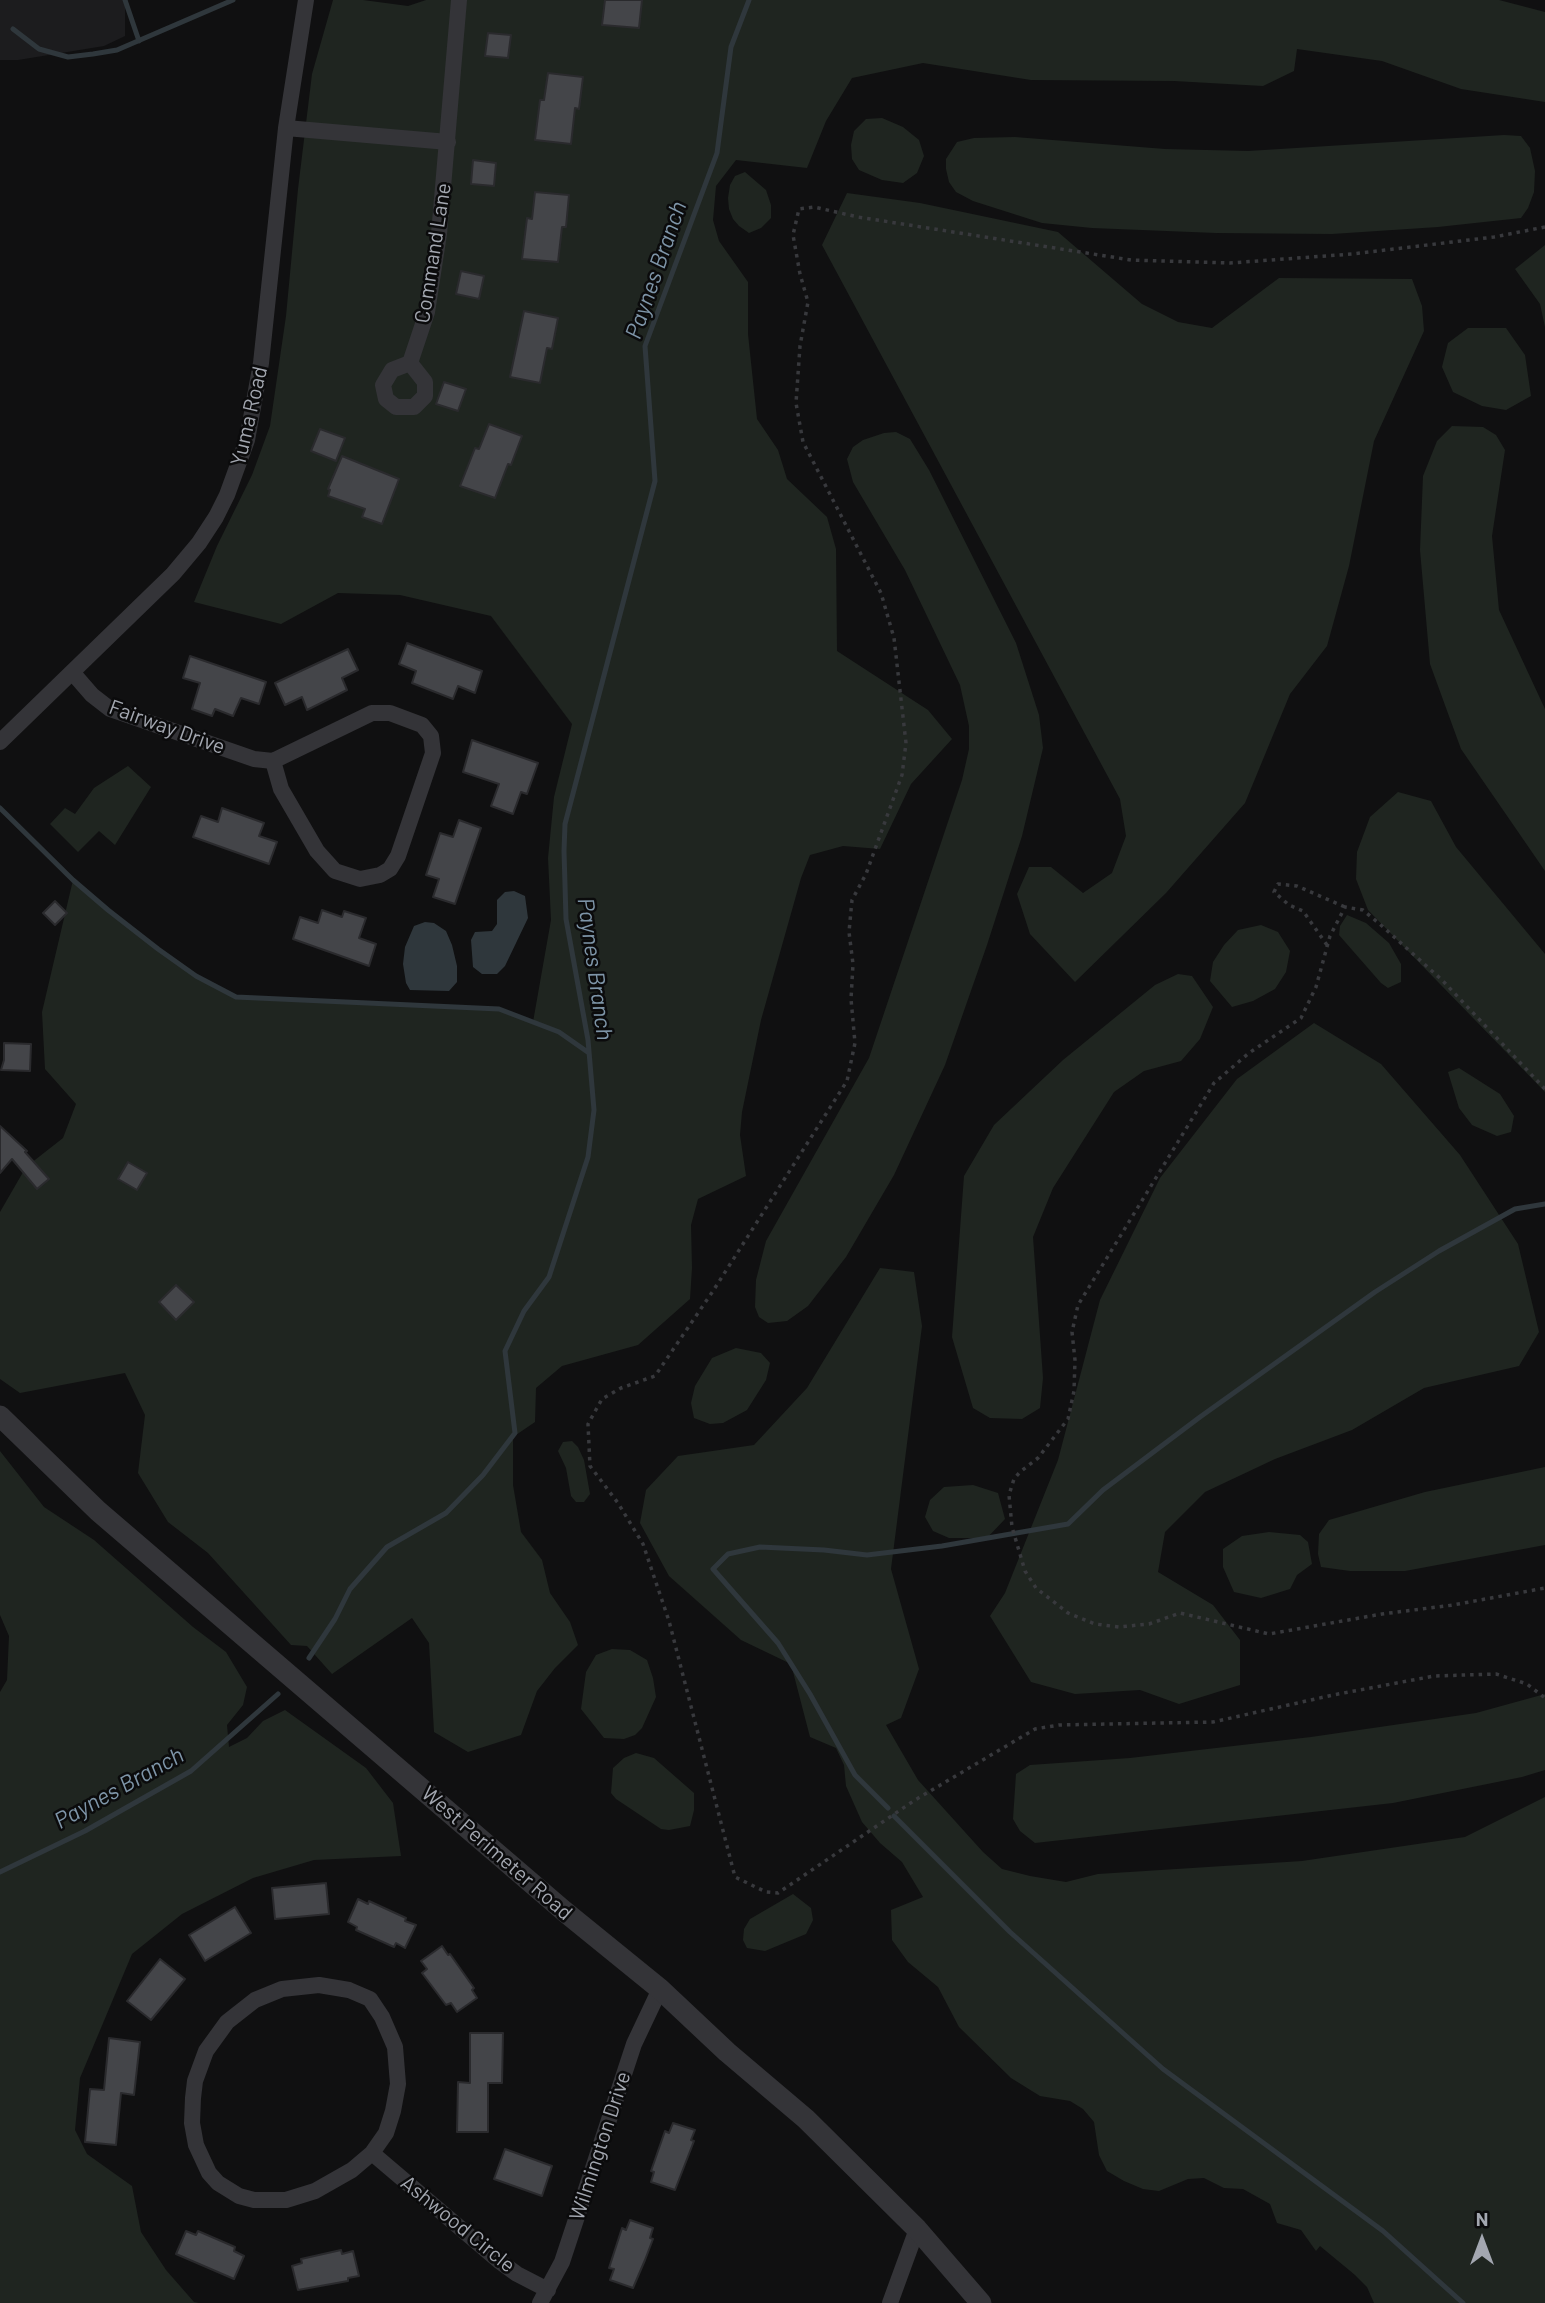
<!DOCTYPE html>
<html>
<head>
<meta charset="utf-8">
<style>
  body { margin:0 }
  #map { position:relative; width:1545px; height:2303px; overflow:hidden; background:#101011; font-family:Barlow,sans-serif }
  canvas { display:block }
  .north { position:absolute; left:1447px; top:2205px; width:70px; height:70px; -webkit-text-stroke:5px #0b0b0c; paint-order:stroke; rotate:0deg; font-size:19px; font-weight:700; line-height:28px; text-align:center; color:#a3a7b0 }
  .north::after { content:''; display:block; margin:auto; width:24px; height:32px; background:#a3a7b0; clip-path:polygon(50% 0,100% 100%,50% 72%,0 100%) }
</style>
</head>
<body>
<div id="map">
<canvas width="1545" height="2303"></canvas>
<div class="north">N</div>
</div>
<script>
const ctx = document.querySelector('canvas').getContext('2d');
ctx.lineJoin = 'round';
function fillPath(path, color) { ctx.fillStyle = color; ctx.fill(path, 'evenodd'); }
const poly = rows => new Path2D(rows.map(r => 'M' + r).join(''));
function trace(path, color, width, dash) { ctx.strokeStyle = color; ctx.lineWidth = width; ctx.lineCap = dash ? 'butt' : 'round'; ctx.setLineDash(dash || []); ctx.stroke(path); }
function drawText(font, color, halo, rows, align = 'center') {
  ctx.font = font + ' Barlow,sans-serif'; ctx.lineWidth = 5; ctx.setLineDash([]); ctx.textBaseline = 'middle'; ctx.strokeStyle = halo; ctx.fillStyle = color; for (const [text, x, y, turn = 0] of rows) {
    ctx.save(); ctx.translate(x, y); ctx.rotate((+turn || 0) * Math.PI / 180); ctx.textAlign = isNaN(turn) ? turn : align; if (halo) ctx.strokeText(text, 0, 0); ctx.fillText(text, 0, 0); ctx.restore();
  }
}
fillPath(poly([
  [0,0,125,0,125,36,104,46,18,60,0,60]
]), '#1c1c1e');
fillPath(poly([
  [333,0,363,0,408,6,426,0,1499,0,1545,12,1545,102,1461,89,1382,61,1297,49,1294,71,1263,86,1174,81,1031,80,923,63,852,78,826,121,807,168,736,160,716,186,713,220,719,241,748,282,748,334,757,419,778,450,787,479,827,517,836,549,837,651,928,710,952,739,911,784,880,849,843,846,810,855,801,878,761,1020,742,1112,740,1135,746,1176,698,1199,691,1225,692,1268,690,1299,638,1345,562,1366,536,1388,535,1422,513,1437,513,1485,521,1532,542,1560,550,1593,570,1622,578,1645,555,1668,537,1691,521,1735,468,1752,434,1732,429,1643,412,1618,332,1674,307,1646,291,1645,208,1553,168,1522,138,1473,145,1415,125,1373,20,1393,0,1379,0,1212,26,1167,63,1138,76,1104,45,1069,42,1012,73,880,158,949,196,976,236,997,499,1009,533,1022,551,920,548,858,554,797,572,724,491,616,400,595,338,593,281,624,194,602,217,546,252,475,270,426,286,316,298,189,312,74],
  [882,118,903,127,919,140,924,156,917,173,903,183,882,180,859,170,852,159,851,145,854,131,866,119],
  [1504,135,1521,136,1530,148,1535,171,1534,192,1528,208,1521,218,1438,227,1332,234,1216,233,1092,228,1042,223,973,201,956,192,949,182,946,169,946,159,957,142,974,138,1015,137,1165,149,1248,151],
  [745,172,766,190,771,205,771,218,761,228,749,233,739,226,733,219,729,209,728,198,730,185,735,176],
  [847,193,920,203,1058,232,1142,304,1178,322,1212,328,1279,278,1412,279,1422,306,1424,331,1374,441,1349,566,1327,646,1290,694,1245,803,1166,893,1075,982,1030,934,1017,894,1029,867,1051,867,1083,893,1112,873,1126,836,1120,799,822,245],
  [1545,245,1545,327,1540,304,1515,269],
  [1468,328,1506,328,1525,355,1531,396,1506,410,1482,406,1453,392,1442,367,1448,343],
  [1452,426,1483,427,1496,435,1505,450,1492,536,1499,610,1545,709,1545,871,1461,749,1430,664,1420,550,1423,476,1437,441],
  [896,432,910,439,929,470,1016,643,1039,715,1043,748,1022,836,987,945,945,1065,894,1175,846,1257,808,1306,787,1321,768,1323,759,1317,755,1307,756,1280,766,1241,869,1058,962,780,969,749,969,726,960,685,905,570,853,482,847,459,853,447,863,440,884,433],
  [128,766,151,787,115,845,99,831,78,852,50,824,65,808,75,814,94,788],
  [1398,792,1431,801,1456,847,1545,954,1545,1092,1368,910,1356,879,1357,852,1370,817],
  [1347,915,1366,923,1389,943,1401,964,1401,982,1388,988,1381,983,1339,935,1340,926],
  [1261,925,1278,932,1290,951,1286,972,1275,989,1253,1001,1232,1007,1210,981,1213,962,1224,945,1238,930],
  [1178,974,1192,976,1213,1007,1200,1039,1181,1061,1144,1071,1114,1092,1053,1188,1033,1237,1043,1378,1040,1408,1022,1419,990,1418,973,1408,952,1337,964,1176,994,1125,1063,1060,1155,985],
  [1314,1023,1381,1064,1460,1155,1518,1244,1539,1332,1519,1366,1424,1388,1352,1430,1275,1459,1205,1492,1165,1532,1158,1572,1213,1605,1240,1640,1240,1685,1179,1704,1140,1690,1075,1694,1031,1682,990,1616,1005,1593,1058,1460,1100,1300,1160,1178,1237,1079],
  [1459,1068,1500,1094,1514,1116,1511,1132,1497,1136,1472,1125,1459,1108,1448,1072],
  [880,1268,914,1272,922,1326,891,1569,919,1669,901,1718,886,1725,918,1780,983,1852,1002,1869,1030,1876,1066,1882,1098,1874,1302,1861,1465,1837,1545,1797,1545,2303,1374,2303,1367,2287,1355,2275,1320,2246,1316,2251,1301,2230,1277,2223,1270,2204,1243,2189,1224,2188,1204,2178,1188,2179,1159,2191,1143,2189,1124,2181,1107,2171,1099,2155,1094,2122,1083,2109,1070,2101,1040,2096,1011,2078,959,2027,938,1987,908,1962,892,1940,891,1910,923,1897,902,1862,880,1843,862,1822,846,1786,844,1765,836,1748,810,1737,791,1664,741,1640,669,1576,640,1523,646,1490,678,1456,754,1445,807,1388],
  [736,1348,761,1353,770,1363,766,1380,747,1410,723,1423,710,1424,694,1418,691,1403,695,1386,712,1358],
  [572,1441,578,1447,584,1460,590,1494,584,1502,576,1502,571,1496,566,1468,558,1451,563,1442],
  [0,1451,44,1507,94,1540,193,1627,226,1652,247,1687,243,1705,227,1725,229,1747,247,1738,263,1721,285,1710,366,1768,393,1803,401,1856,314,1860,253,1878,182,1914,132,1954,80,2078,75,2130,87,2154,132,2186,141,2232,166,2270,194,2302,199,2303,0,2303,0,1692,7,1680,9,1636,0,1615],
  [1545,1467,1545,1545,1405,1571,1350,1571,1321,1567,1318,1554,1319,1534,1329,1520,1425,1492],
  [973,1485,998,1493,1005,1519,987,1538,949,1538,933,1531,925,1517,930,1500,944,1487],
  [1269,1532,1300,1535,1308,1542,1312,1564,1297,1575,1290,1589,1261,1598,1234,1592,1223,1567,1223,1549,1242,1536],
  [612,1649,630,1650,647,1660,653,1678,656,1697,642,1728,635,1735,624,1739,604,1738,581,1709,586,1672,596,1655],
  [1545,1694,1545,1770,1522,1777,1393,1803,1035,1843,1020,1831,1013,1819,1016,1774,1030,1765,1130,1758,1311,1737,1476,1713],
  [636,1753,654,1758,694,1793,694,1810,690,1826,669,1830,661,1829,616,1799,611,1793,613,1768,624,1758],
  [793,1894,811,1908,813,1920,806,1934,765,1951,747,1948,743,1940,744,1929,750,1919]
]), '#1f2520');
fillPath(poly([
  [514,891,525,896,528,918,505,966,497,974,482,974,473,967,471,940,475,932,492,931,497,924,497,900,505,892],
  [425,922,434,923,446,931,452,945,457,966,457,982,449,991,410,990,406,983,403,964,405,947,414,926]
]), '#2f373c');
trace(poly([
  [125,0,139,41],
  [13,29,39,49,68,57,93,54,117,50,233,0],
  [0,808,73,880,108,910,158,949,196,976,236,997,499,1009,559,1032,589,1053],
  [309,1658,335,1619,350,1589,387,1547,446,1513,483,1475,515,1433,505,1351,524,1311,549,1277,588,1157,594,1110,588,1040,566,919,564,851,565,824,655,481,645,346,717,153,731,47,749,0],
  [888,1808,855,1775,810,1694,778,1643,713,1569,728,1554,760,1547,824,1550,867,1555,942,1546,1068,1524,1103,1490,1200,1417,1375,1292,1439,1251,1515,1209,1545,1204],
  [894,1816,1010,1932,1163,2069,1383,2231,1463,2303],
  [0,1872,85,1831,191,1771,278,1694]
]), '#2f373c', 5);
const building = poly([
  [605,0,642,0,639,28,602,25,605,0],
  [488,33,511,35,508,58,485,56,488,33],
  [548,73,583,77,579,109,575,108,571,144,535,140,540,100,544,100,548,73],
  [473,160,496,163,494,186,471,184,473,160],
  [535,192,569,195,566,227,562,227,558,262,522,259,527,218,532,219,535,192],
  [461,271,484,276,479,299,456,294,461,271],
  [524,311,558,318,552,349,547,348,540,383,510,377,524,311],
  [444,382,466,389,458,411,436,404,444,382],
  [489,424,522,436,511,465,508,464,495,498,460,486,475,448,479,449,489,424],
  [320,429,345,438,336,461,311,451,320,429],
  [342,456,399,479,382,524,362,517,365,509,328,496,330,490,328,489,342,456],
  [407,643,482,671,475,693,458,686,453,699,412,683,416,671,399,664,407,643],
  [348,649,358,670,342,678,347,690,307,710,302,697,285,705,275,683,348,649],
  [190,656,266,682,259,704,241,698,233,716,215,709,212,716,192,709,200,683,183,678,190,656],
  [472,740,538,763,527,794,521,792,513,814,491,806,499,784,463,772,472,740],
  [222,808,264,823,259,836,277,842,269,864,193,837,201,816,218,822,222,808],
  [459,820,481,828,455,904,433,897,439,879,426,875,440,833,453,837,459,820],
  [55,901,67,913,55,925,43,913,55,901],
  [322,910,342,917,344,911,366,918,359,938,376,944,369,966,293,939,300,917,318,923,322,910],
  [4,1043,31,1044,30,1071,1,1070,4,1060,4,1043],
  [0,1126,27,1151,25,1152,49,1179,37,1189,12,1159,0,1173,0,1126],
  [128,1162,147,1173,137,1190,118,1179,128,1162],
  [176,1285,194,1302,176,1320,159,1302,176,1285],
  [326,1883,329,1914,275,1919,272,1888,326,1883],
  [358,1899,368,1904,369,1901,406,1918,405,1921,416,1925,405,1948,396,1943,394,1947,356,1930,357,1927,348,1922,358,1899],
  [235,1907,251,1933,205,1961,189,1935,235,1907],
  [442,1946,448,1955,450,1954,474,1988,472,1990,477,1998,457,2012,451,2003,446,2005,422,1973,427,1969,421,1961,442,1946],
  [160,1959,185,1979,151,2020,127,2001,160,1959],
  [470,2033,503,2033,502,2083,488,2083,488,2132,457,2132,458,2082,470,2083,470,2033],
  [109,2038,140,2042,134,2095,121,2093,116,2145,85,2142,90,2089,104,2090,109,2038],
  [673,2123,695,2130,691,2140,694,2141,675,2190,651,2182,654,2172,651,2171,665,2131,669,2133,673,2123],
  [505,2149,552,2166,542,2196,494,2179,505,2149],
  [630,2220,653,2228,650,2238,653,2239,645,2260,633,2288,610,2280,614,2269,609,2268,622,2228,626,2230,630,2220],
  [186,2231,196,2235,198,2231,235,2247,234,2251,244,2256,234,2279,176,2254,186,2231],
  [341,2250,342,2254,353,2251,359,2276,348,2278,348,2281,298,2290,292,2266,302,2263,301,2259,341,2250]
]);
fillPath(building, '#444549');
trace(building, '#2a2a2d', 2);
trace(poly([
  [1545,227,1494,237,1352,254,1230,263,1131,260,858,217,814,207,799,209,793,235,800,274,808,302,800,346,796,403,803,442,881,593,894,638,906,743,902,775,866,874,852,900,849,932,853,964,851,999,855,1043,847,1081,713,1291,655,1376,621,1388,602,1399,588,1424,590,1466,618,1503,643,1544,669,1621,735,1877,766,1892,778,1893,915,1800,1035,1729,1059,1725,1213,1722,1333,1695,1434,1676,1496,1674,1527,1684,1545,1698],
  [1327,945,1303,911,1289,905,1274,892,1278,884,1297,886,1345,907],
  [1545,1089,1442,980,1382,926,1363,910,1345,907,1330,936,1316,987,1301,1018,1249,1053,1214,1083,1078,1305,1072,1332,1075,1360,1074,1391,1068,1419,1038,1458,1020,1472,1014,1479,1009,1495,1012,1527,1017,1544,1025,1571,1036,1588,1068,1613,1095,1624,1119,1627,1149,1624,1180,1613,1269,1634,1382,1614,1453,1605,1545,1588]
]), '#38393d', 3.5, [3.5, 5]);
trace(poly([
  [286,128,448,142],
  [410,363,427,312,439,234,459,0],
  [410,363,425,382,425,396,414,407,396,407,386,399,383,385,392,370,410,363],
  [72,672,92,695,110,709,254,759,273,761],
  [372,713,390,713,422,725,431,736,433,753,398,856,390,869,380,875,360,879,335,871,317,851,281,789,273,761,372,713],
  [0,742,173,574,199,543,216,517,227,495,247,440,261,363,286,128,306,0],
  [319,1985,349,1990,370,1999,382,2017,395,2047,398,2084,393,2111,386,2133,372,2153,352,2170,315,2191,286,2200,254,2200,239,2196,218,2183,209,2173,196,2145,192,2123,193,2098,195,2081,206,2051,227,2022,255,2000,282,1989,319,1985],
  [372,2153,499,2261,517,2274,548,2290],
  [540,2303,562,2262,634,2044,660,1989],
  [890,2303,917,2229]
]), '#343438', 16);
trace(poly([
  [0,1416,98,1511,564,1911,660,1989,727,2052,806,2119,917,2229,981,2303]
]), '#343438', 21);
drawText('21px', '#a3a7b0', '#0b0b0c', [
  ["Command Lane",433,253,-81],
  ["Yuma Road",249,416,-77],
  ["Fairway Drive",167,727,20],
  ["West Perimeter Road",497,1853,41],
  ["Wilmington Drive",600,2146,-72],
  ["Ashwood Circle",458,2224,39]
]);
drawText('italic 23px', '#7e95a8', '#0b0b0c', [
  ["Paynes Branch",656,270,-71],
  ["Paynes Branch",595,969,82],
  ["Paynes Branch",119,1788,-29]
]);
</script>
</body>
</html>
